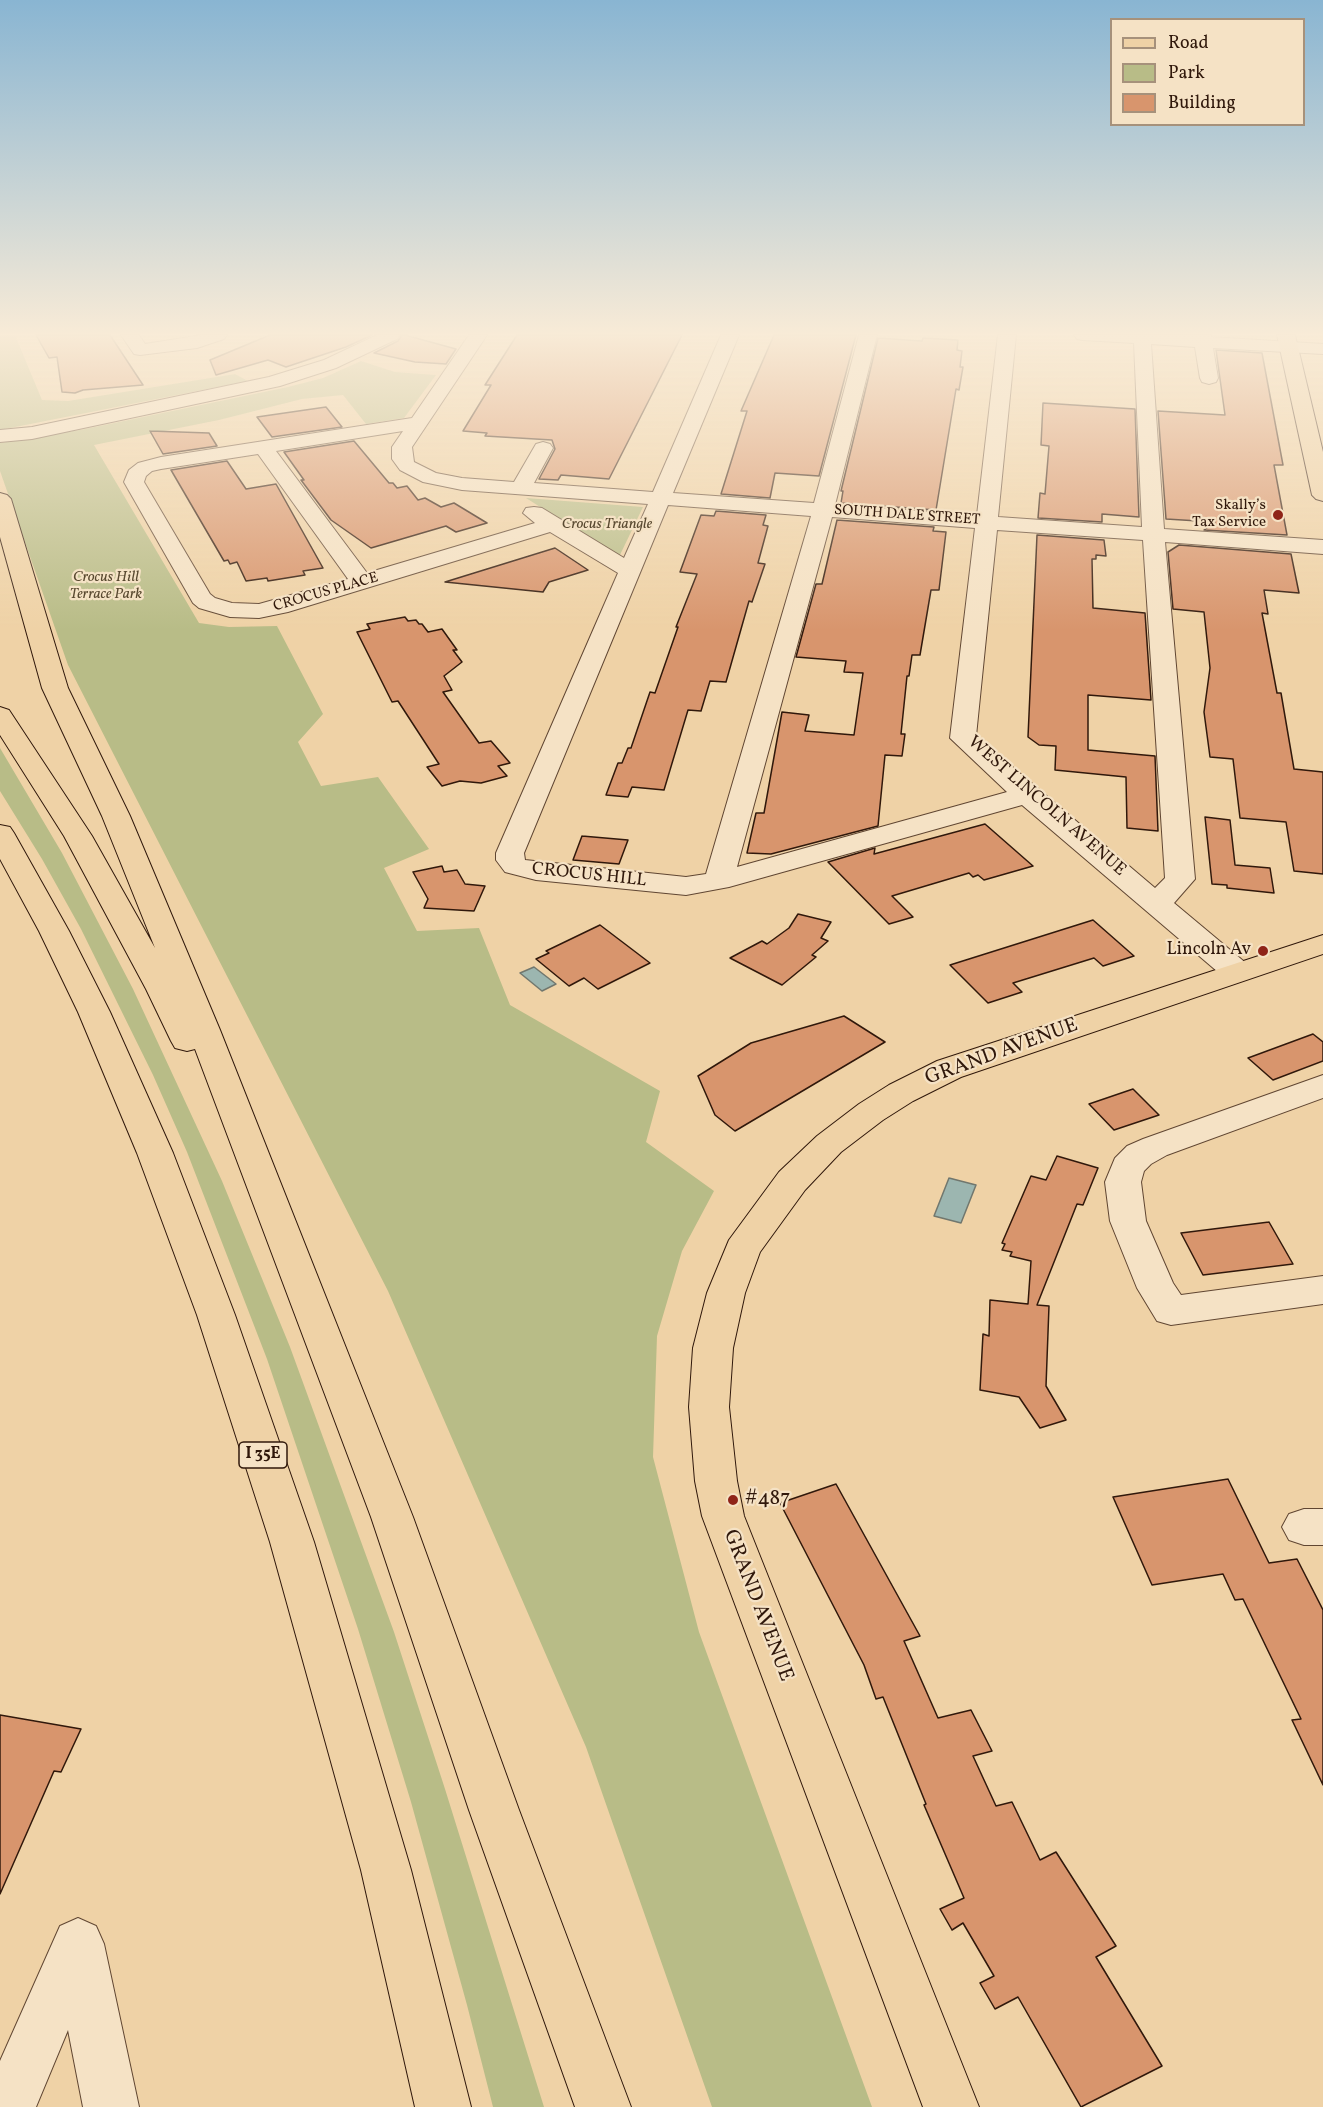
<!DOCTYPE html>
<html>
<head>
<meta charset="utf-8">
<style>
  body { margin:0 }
  #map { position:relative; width:1323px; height:2107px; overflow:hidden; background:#efd2a6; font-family:Vollkorn,serif }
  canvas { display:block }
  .legend { position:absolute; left:1110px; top:18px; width:195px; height:108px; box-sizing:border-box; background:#f5e2c5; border:2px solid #a6917b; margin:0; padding:8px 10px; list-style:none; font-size:18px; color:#30180b }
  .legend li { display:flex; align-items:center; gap:12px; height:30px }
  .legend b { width:30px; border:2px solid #a6917b }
</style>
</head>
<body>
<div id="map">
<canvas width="1323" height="2107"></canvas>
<ul class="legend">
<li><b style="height:8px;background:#efd2a6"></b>Road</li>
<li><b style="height:16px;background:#b8bc87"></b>Park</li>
<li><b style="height:16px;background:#d8956d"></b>Building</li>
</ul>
</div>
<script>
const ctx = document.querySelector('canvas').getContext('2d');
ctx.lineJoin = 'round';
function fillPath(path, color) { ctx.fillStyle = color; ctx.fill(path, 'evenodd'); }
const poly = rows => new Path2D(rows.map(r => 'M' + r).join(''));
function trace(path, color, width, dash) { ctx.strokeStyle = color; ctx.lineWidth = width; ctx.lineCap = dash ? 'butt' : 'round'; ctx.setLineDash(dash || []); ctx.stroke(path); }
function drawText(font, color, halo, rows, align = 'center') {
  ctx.font = font + ' Vollkorn,serif'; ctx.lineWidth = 4.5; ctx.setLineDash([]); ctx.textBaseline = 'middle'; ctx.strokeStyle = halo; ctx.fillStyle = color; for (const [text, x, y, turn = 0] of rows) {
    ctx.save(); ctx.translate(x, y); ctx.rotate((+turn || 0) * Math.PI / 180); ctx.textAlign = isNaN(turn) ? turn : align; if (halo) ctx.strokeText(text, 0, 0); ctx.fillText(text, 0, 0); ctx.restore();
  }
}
fillPath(poly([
  [0,335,15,335,42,400,68,401,235,374,248,381,0,430],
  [361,361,395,372,436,375,404,418,366,424,343,395,302,399,219,420,94,445,199,623,229,627,277,626,323,714,298,742,321,786,378,777,429,849,384,868,417,931,479,928,510,1005,660,1091,646,1142,714,1191,682,1251,657,1336,653,1457,699,1632,872,2107,712,2107,586,1747,388,1291,68,665,0,471,0,443,85,429,288,387,323,378],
  [526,498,643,507,619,557],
  [0,748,62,853,133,989,222,1181,290,1347,394,1632,445,1789,544,2107,493,2107,467,2005,411,1802,358,1629,267,1359,187,1152,153,1075,81,929,42,859,0,791]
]), '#b8bc87');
const water = poly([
  [534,967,556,984,542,991,520,973,534,967],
  [949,1178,976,1185,961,1223,934,1216,949,1178]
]);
fillPath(water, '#9cb6b0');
trace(water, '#71776e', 1.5);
const building = poly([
  [36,335,110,335,143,385,83,390,75,393,62,392,57,357,49,358,36,335],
  [270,335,372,335,346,347,286,367,268,360,216,375,210,360,270,335],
  [402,335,405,335,456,349,446,364,415,362,374,353,398,341,402,335],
  [517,335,682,335,609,479,561,475,558,480,539,479,555,449,552,440,485,436,487,433,463,431,491,385,485,385,517,335],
  [774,335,856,335,819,476,775,473,770,498,721,494,747,411,741,411,774,335],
  [878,338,922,341,923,338,958,340,957,350,962,351,960,367,963,367,959,390,956,389,936,510,841,503,843,491,841,491,878,338],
  [1216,350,1262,353,1283,465,1274,465,1287,535,1204,530,1215,522,1166,519,1158,411,1225,415,1216,350],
  [1043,403,1135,409,1139,517,1102,514,1102,522,1038,518,1040,493,1045,494,1049,446,1041,445,1043,403],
  [326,407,342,427,272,437,257,417,326,407],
  [150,431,209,433,217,446,163,454,150,431],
  [354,441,389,483,393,483,397,488,407,486,418,500,425,498,441,507,454,503,487,523,456,532,446,526,371,548,331,520,301,480,304,480,284,452,354,441],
  [227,461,246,489,276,484,323,568,303,571,305,575,268,581,267,578,246,581,237,562,230,564,228,560,224,561,171,470,227,461],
  [716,511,766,515,763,525,768,526,758,563,765,564,752,602,749,601,726,682,710,681,701,711,688,710,664,790,632,787,628,797,606,795,618,763,622,763,628,748,631,748,650,692,655,693,678,627,676,627,697,574,680,572,701,515,714,516,716,511],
  [837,520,934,527,933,531,946,532,939,590,931,590,920,655,912,655,909,676,907,676,901,734,905,734,902,756,885,755,878,826,771,854,747,853,756,813,764,813,782,712,809,715,805,731,854,735,863,673,844,672,846,661,796,657,816,584,822,584,837,520],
  [1037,535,1104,540,1106,556,1096,555,1096,559,1092,559,1093,608,1145,613,1151,700,1088,695,1088,750,1155,756,1158,831,1127,828,1126,777,1055,770,1056,746,1039,745,1028,737,1037,535],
  [1179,545,1291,554,1299,593,1264,590,1268,614,1262,613,1277,693,1281,693,1294,769,1323,772,1323,874,1294,871,1286,822,1240,818,1233,759,1210,757,1204,712,1210,668,1204,612,1173,609,1168,552,1179,545],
  [555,548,588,570,549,582,543,592,445,582,555,548],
  [405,617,408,621,416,620,419,624,422,624,428,632,442,629,457,650,453,650,462,662,444,676,452,690,443,692,479,743,491,741,510,763,498,766,507,776,481,783,460,781,442,786,427,767,439,764,398,701,392,702,357,632,370,629,367,624,405,617],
  [1205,817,1230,820,1235,865,1270,868,1274,893,1227,888,1227,885,1212,884,1205,817],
  [985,824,1033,866,984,880,978,875,973,877,969,873,892,896,913,917,889,924,828,862,875,848,874,854,985,824],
  [582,836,628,840,619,864,573,860,582,836],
  [442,866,444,872,457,870,465,884,485,886,474,911,424,908,428,899,413,872,442,866],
  [798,914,831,922,821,938,828,941,812,955,816,957,782,985,730,958,762,941,767,944,789,928,798,914],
  [1093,920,1134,956,1103,966,1094,958,1013,983,1022,992,988,1003,950,965,1093,920],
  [600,925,650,963,598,989,584,978,569,986,536,959,549,953,546,951,600,925],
  [844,1016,885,1042,735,1131,715,1115,698,1076,751,1043,844,1016],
  [1313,1034,1323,1042,1323,1061,1273,1080,1248,1058,1313,1034],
  [1133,1089,1159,1115,1114,1130,1089,1104,1133,1089],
  [1057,1156,1098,1168,1083,1205,1077,1204,1037,1305,1049,1306,1046,1386,1066,1420,1040,1428,1019,1397,980,1390,983,1334,989,1336,990,1300,1028,1304,1031,1261,1010,1256,1012,1252,1002,1250,1005,1244,1002,1243,1031,1176,1046,1180,1057,1156],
  [1269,1222,1293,1264,1203,1275,1181,1233,1269,1222],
  [1228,1479,1269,1563,1297,1559,1323,1610,1323,1785,1292,1720,1301,1719,1243,1599,1235,1600,1223,1574,1152,1585,1113,1497,1228,1479],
  [836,1484,920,1636,904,1641,938,1718,971,1710,992,1751,973,1756,996,1806,1012,1802,1040,1860,1056,1852,1116,1946,1096,1957,1162,2066,1081,2107,1018,1997,995,2009,980,1983,994,1976,963,1923,952,1930,940,1909,964,1898,924,1805,926,1804,883,1697,876,1699,864,1665,780,1503,836,1484],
  [0,1715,81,1729,61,1772,54,1771,0,1894,0,1715]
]);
fillPath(building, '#d8956d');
trace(building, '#30180b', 1.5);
const minor = poly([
  [121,335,139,335,145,344,202,335,227,335,224,339,197,348,140,355,134,354,121,335],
  [377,335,400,335,397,339,336,368,280,386,32,439,0,442,0,430,32,427,269,377,324,360,377,335],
  [469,335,487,335,412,447,414,462,436,473,462,478,514,482,536,444,543,442,550,444,553,448,534,483,653,492,721,335,739,335,673,493,814,503,859,335,877,335,835,505,977,515,998,335,1016,335,998,517,1142,527,1134,343,1083,340,1077,339,1074,335,1211,335,1211,337,1323,344,1323,354,1213,348,1218,378,1216,382,1209,384,1202,382,1200,378,1195,347,1151,344,1164,529,1323,540,1323,554,1165,542,1195,879,1174,903,1247,964,1252,971,1247,978,1236,980,1225,978,1022,805,729,887,686,895,536,880,505,872,496,860,496,853,618,573,550,532,288,612,259,618,230,617,199,608,193,603,124,482,129,470,138,463,161,457,412,418,469,335],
  [403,431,392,447,392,459,400,470,423,482,462,490,648,504,624,558,542,508,534,507,526,508,523,513,535,523,367,573,276,451,403,431],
  [258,454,348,579,259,604,232,603,215,598,210,594,144,482,146,476,152,471,161,469,258,454],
  [668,505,811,516,706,874,686,877,525,860,524,853,668,505],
  [832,517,975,528,950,738,1007,792,737,867,832,517],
  [997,530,1143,540,1165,878,1155,888,976,736,997,530],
  [1323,1075,1323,1098,1167,1155,1151,1164,1144,1171,1141,1182,1146,1221,1173,1283,1181,1295,1323,1276,1323,1304,1171,1325,1157,1321,1137,1288,1110,1221,1105,1182,1115,1158,1127,1146,1143,1139,1323,1075],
  [1304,1509,1323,1509,1323,1545,1304,1545,1289,1540,1282,1527,1289,1514,1304,1509],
  [78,1918,96,1926,104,1944,139,2107,83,2107,68,2030,36,2107,0,2107,0,2061,60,1926,78,1918]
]);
const major = poly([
  [1277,335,1295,335,1323,452,1323,501,1316,499,1312,495,1277,335],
  [1323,935,1323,954,961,1077,913,1101,883,1120,841,1152,805,1190,760,1252,745,1293,733,1348,729,1407,737,1481,744,1516,979,2107,923,2107,702,1516,695,1481,689,1407,693,1348,707,1293,729,1240,779,1172,817,1136,859,1104,889,1085,937,1061,1323,935]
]);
const highway = poly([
  [0,493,7,495,11,499,68,688,130,816,220,1030,413,1517,519,1810,631,2107,575,2107,469,1810,371,1517,195,1049,187,1051,175,1048,171,1041,146,989,64,836,0,735,0,707,9,710,92,836,155,948,102,816,42,688,0,537,0,493],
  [0,825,10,827,14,833,69,931,110,1012,173,1153,235,1315,314,1542,411,1870,471,2107,415,2107,361,1870,270,1542,197,1315,137,1153,78,1012,39,931,0,859,0,825]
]);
trace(minor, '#604632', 2);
trace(major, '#30180b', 2);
trace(highway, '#30180b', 2);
fillPath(minor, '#f5e2c5');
fillPath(major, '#efd2a6');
fillPath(highway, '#efd2a6');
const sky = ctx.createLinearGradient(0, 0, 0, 630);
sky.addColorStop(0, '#89b5d2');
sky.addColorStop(0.53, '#f8ebd7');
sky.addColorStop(1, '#f8ebd700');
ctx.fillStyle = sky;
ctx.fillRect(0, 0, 1323, 630);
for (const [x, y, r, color] of [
  [1278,515,6,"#8f2418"],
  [1263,951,6,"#8f2418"],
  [733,1500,6,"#8f2418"]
]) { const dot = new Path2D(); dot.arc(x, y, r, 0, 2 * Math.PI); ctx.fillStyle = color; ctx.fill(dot); trace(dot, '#f5e2c5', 2); }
drawText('15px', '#30180b', '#f5e2c5', [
  ["Skally’s",1266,506],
  ["Tax Service",1266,523]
], 'right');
drawText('15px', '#30180b', '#f5e2c5', [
  ["SOUTH DALE STREET",907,516,4],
  ["CROCUS PLACE",326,593,-16]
]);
drawText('italic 15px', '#594930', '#f5e2c5', [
  ["Crocus Triangle",607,525],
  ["Crocus Hill",106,578],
  ["Terrace Park",106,595]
]);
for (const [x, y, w] of [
  [263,1455,48]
]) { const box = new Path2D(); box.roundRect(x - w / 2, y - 13, w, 26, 4.5); ctx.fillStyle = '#f5e2c5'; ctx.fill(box); trace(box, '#30180b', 1.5); }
drawText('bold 16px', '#30180b', null, [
  ["I 35E",263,1455]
]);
drawText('18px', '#30180b', '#f5e2c5', [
  ["WEST LINCOLN AVENUE",1046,807,41],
  ["CROCUS HILL",589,876,6]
]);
drawText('18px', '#30180b', '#f5e2c5', [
  ["Lincoln Av",1251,951]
], 'right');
drawText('21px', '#30180b', '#f5e2c5', [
  ["GRAND AVENUE",1002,1053,-20],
  ["GRAND AVENUE",757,1606,69]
]);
drawText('21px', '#30180b', '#f5e2c5', [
  ["#487",745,1500]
], 'left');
</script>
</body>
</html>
